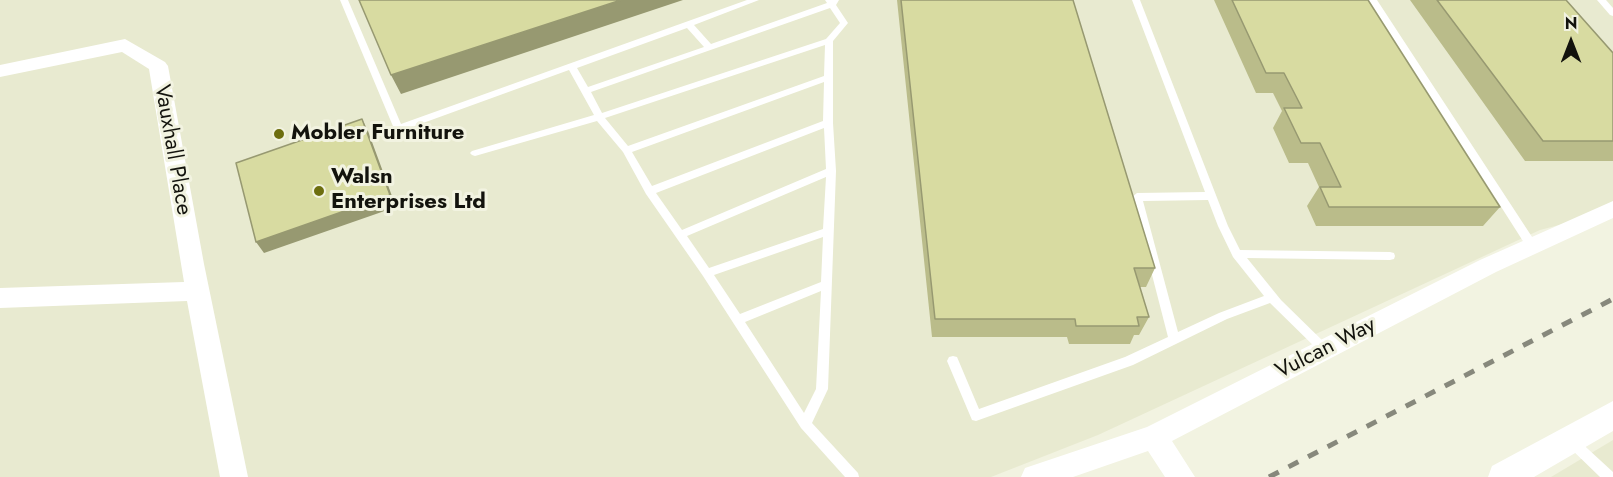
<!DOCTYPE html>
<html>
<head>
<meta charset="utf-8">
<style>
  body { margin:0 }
  #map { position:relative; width:1613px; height:477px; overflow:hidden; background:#f2f3e1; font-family:Jost,sans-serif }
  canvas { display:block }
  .north { position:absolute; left:1541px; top:12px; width:60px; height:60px; -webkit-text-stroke:4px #f2f3e1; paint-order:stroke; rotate:0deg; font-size:16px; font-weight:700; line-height:24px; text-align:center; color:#13130d }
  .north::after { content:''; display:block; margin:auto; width:21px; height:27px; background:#13130d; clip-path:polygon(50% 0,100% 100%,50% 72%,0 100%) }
</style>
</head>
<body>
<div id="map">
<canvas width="1613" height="477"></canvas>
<div class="north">N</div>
</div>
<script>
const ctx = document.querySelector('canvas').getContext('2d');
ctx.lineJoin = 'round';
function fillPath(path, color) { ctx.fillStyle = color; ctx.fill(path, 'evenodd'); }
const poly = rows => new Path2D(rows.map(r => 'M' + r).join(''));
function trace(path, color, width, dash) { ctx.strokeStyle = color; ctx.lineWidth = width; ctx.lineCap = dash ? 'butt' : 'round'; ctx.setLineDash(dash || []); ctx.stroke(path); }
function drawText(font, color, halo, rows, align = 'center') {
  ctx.font = font + ' Jost,sans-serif'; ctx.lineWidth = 6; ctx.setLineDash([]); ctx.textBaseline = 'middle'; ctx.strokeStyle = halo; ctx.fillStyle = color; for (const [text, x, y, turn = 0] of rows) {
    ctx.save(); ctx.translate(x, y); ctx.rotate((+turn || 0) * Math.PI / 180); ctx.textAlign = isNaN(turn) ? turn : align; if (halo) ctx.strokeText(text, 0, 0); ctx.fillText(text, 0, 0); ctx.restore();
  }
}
fillPath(poly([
  [0,0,1613,0,1613,211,1540,230,1098,435,991,477,0,477],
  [1613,440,1613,477,1551,477]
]), '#e8ead0');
fillPath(poly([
  [340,0,348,0,401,124,747,0,759,0,694,25,711,44,827,3,825,0,839,0,836,5,848,23,833,41,833,123,836,171,828,389,812,423,858,473,859,477,845,477,801,428,703,276,646,194,623,152,597,121,475,156,472,155,470,153,472,151,594,115,569,70,401,131,395,131,340,0],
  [830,8,840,23,826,39,602,113,591,92,830,8],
  [687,28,704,47,588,87,577,68,687,28],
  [825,45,824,76,628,146,605,118,825,45],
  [824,82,823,121,652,186,632,152,824,82],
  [824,128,826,169,682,230,656,193,824,128],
  [826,177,823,229,709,268,687,236,826,177],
  [823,237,821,282,740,314,714,275,823,237],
  [821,291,816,389,804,413,745,322,821,291],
  [1132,0,1140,0,1228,226,1240,250,1390,252,1394,253,1395,256,1394,259,1390,260,1247,258,1281,300,1328,346,1330,349,1328,352,1324,354,1320,352,1270,303,1227,319,1133,365,976,421,972,420,947,361,949,357,953,356,957,357,979,409,1125,357,1168,337,1132,197,1137,193,1205,192,1132,0],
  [1208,200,1218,226,1233,257,1264,296,1219,313,1178,332,1143,201,1208,200],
  [1369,0,1377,0,1536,243,1537,246,1536,249,1528,249,1369,0],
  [1597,0,1606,0,1613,8,1613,16,1610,15,1597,0],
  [1572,436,1576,438,1613,472,1613,477,1600,477,1568,446,1566,442,1568,438,1572,436]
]), '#fff');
fillPath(poly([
  [125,39,165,62,168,66,204,264,248,477,220,477,187,301,0,308,0,288,184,282,149,69,122,52,0,77,0,65,125,39],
  [1613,201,1613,218,1496,272,1172,441,1195,477,1165,477,1148,451,1073,477,1021,477,1025,468,1147,427,1480,260,1613,201]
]), '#fff');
fillPath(poly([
  [1613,401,1613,431,1534,477,1488,477,1492,466,1613,401]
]), '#fff');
trace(poly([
  [1269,477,1613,299]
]), '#87887c', 5, [11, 11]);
fillPath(poly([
  [897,0,1073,0,1155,268,1146,287,1140,287,1149,317,1139,335,1134,335,1130,344,1069,344,1067,337,932,337],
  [1214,0,1368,0,1500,207,1483,226,1316,226,1307,206,1319,187,1308,163,1289,163,1273,128,1282,111,1273,93,1256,93],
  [1410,0,1566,0,1613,53,1613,161,1525,161]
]), '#babc8a');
fillPath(poly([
  [621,0,683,0,401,94,391,75],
  [362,119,368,131,396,207,264,253,256,242]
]), '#979971');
const building = poly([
  [359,0,621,0,391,75,359,0],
  [901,0,1073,0,1155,268,1134,268,1149,317,1137,317,1139,326,1076,326,1075,319,935,319,901,0],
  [1232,0,1368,0,1500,207,1329,207,1320,187,1341,187,1320,143,1301,143,1284,108,1302,108,1284,73,1266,73,1232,0],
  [1437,0,1566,0,1613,53,1613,141,1543,141,1437,0],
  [362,119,390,195,256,242,236,163,362,119]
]);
fillPath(building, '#d8dba1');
trace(building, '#979971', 1.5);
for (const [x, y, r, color] of [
  [279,134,6,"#6d6e0f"],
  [319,191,6,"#6d6e0f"]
]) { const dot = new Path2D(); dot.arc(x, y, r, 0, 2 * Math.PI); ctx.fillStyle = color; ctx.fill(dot); trace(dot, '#f2f3e1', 2); }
drawText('bold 22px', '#13130d', '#f2f3e1', [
  ["Mobler Furniture",291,134],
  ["Walsn",331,178],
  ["Enterprises Ltd",331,203]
], 'left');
drawText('22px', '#13130d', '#f2f3e1', [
  ["Vauxhall Place",172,150,80],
  ["Vulcan Way",1326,349,-27]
]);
</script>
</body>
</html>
